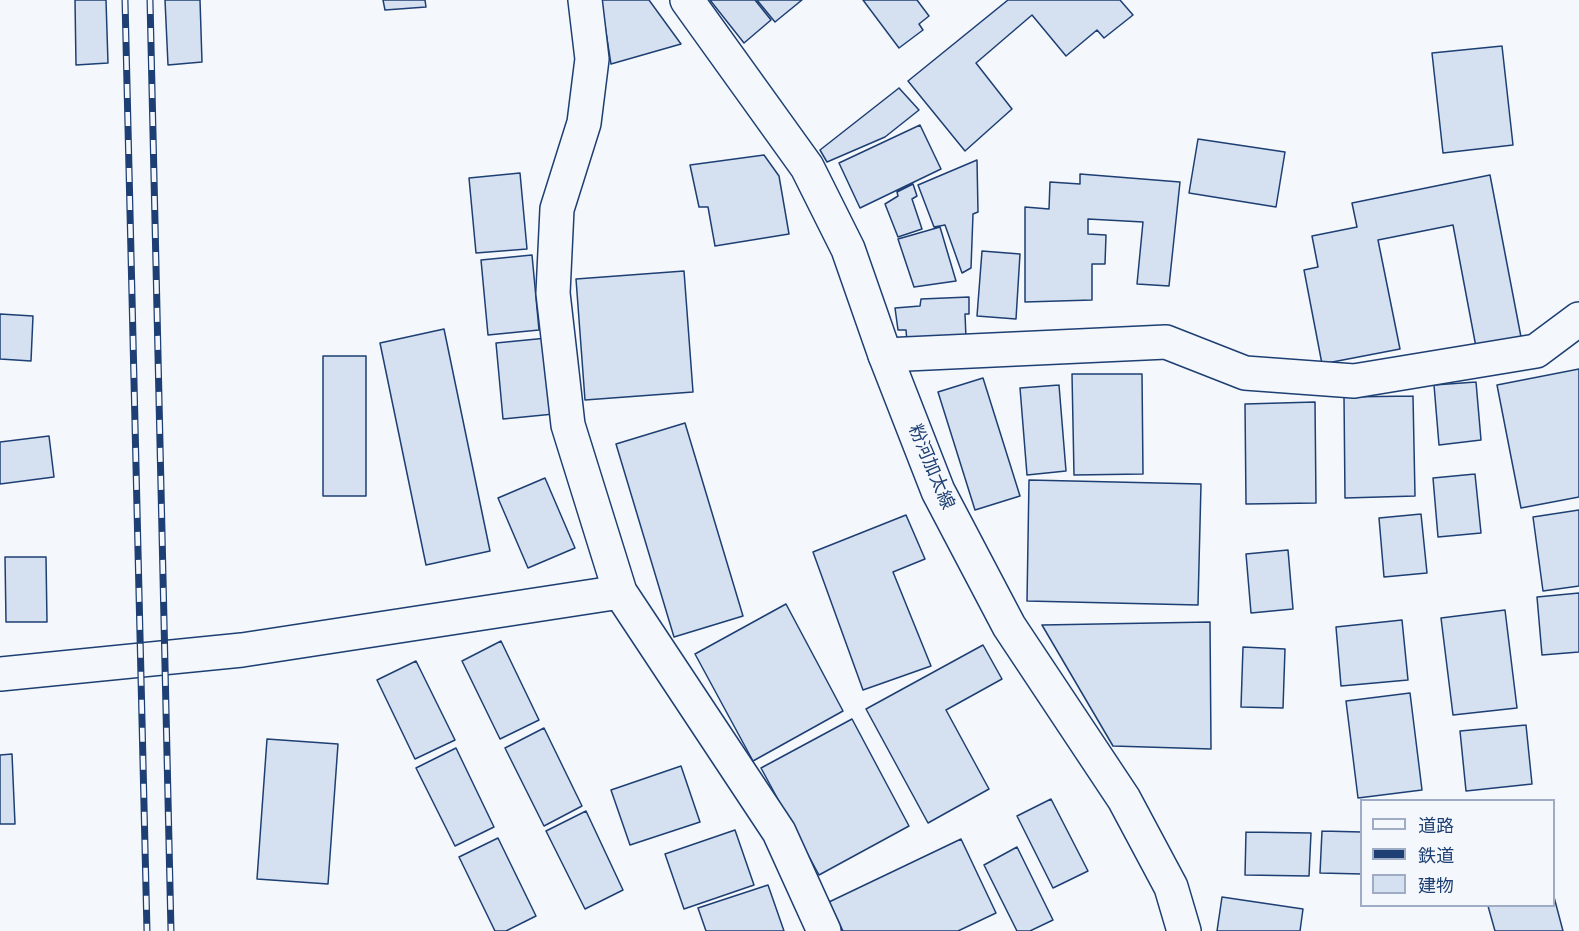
<!DOCTYPE html>
<html>
<head>
<meta charset="utf-8">
<style>
  body { margin:0 }
  #map { position:relative; width:1579px; height:931px; overflow:hidden; background:#f4f7fb; font-family:Rubik,"Noto Sans JP",sans-serif }
  canvas { display:block }
  .legend { position:absolute; left:1360px; top:799px; width:195px; height:108px; box-sizing:border-box; background:#f4f7fb; border:2px solid #9eadc5; margin:0; padding:8px 10px; list-style:none; font-size:18px; color:#1d3f73 }
  .legend li { display:flex; align-items:center; gap:12px; height:30px }
  .legend b { width:30px; border:2px solid #9eadc5 }
</style>
</head>
<body>
<div id="map">
<canvas width="1579" height="931"></canvas>
<ul class="legend">
<li><b style="height:8px;background:#f4f7fb"></b>道路</li>
<li><b style="height:8px;background:#1d3f73"></b>鉄道</li>
<li><b style="height:16px;background:#d5e0f0"></b>建物</li>
</ul>
</div>
<script>
const ctx = document.querySelector('canvas').getContext('2d');
ctx.lineJoin = 'round';
function fillPath(path, color) { ctx.fillStyle = color; ctx.fill(path, 'evenodd'); }
const poly = rows => new Path2D(rows.map(r => 'M' + r).join(''));
function trace(path, color, width, dash) { ctx.strokeStyle = color; ctx.lineWidth = width; ctx.lineCap = dash ? 'butt' : 'round'; ctx.setLineDash(dash || []); ctx.stroke(path); }
function drawText(font, color, halo, rows, align = 'center') {
  ctx.font = font + ' Rubik,"Noto Sans JP",sans-serif'; ctx.lineWidth = 4.5; ctx.setLineDash([]); ctx.textBaseline = 'middle'; ctx.strokeStyle = halo; ctx.fillStyle = color; for (const [text, x, y, turn = 0] of rows) {
    ctx.save(); ctx.translate(x, y); ctx.rotate((+turn || 0) * Math.PI / 180); ctx.textAlign = isNaN(turn) ? turn : align; if (halo) ctx.strokeText(text, 0, 0); ctx.fillText(text, 0, 0); ctx.restore();
  }
}
const building = poly([
  [75,0,106,0,108,63,76,65,75,0],
  [165,0,200,0,202,62,168,65,165,0],
  [383,0,425,0,426,7,385,10,383,0],
  [601,0,649,0,681,44,611,64,601,0],
  [710,0,755,0,771,20,744,43,710,0],
  [757,0,802,0,775,22,757,0],
  [863,0,917,0,929,16,919,24,923,30,899,48,863,0],
  [1008,0,1120,0,1133,15,1104,38,1097,30,1066,56,1032,15,976,63,1012,109,965,151,908,81,1008,0],
  [1502,46,1513,145,1443,153,1432,53,1502,46],
  [899,88,919,110,885,137,827,162,820,150,899,88],
  [920,125,941,169,860,208,839,163,920,125],
  [1198,139,1285,152,1276,207,1189,193,1198,139],
  [764,155,779,176,789,234,715,246,708,207,699,207,690,165,764,155],
  [977,160,978,212,973,214,971,268,962,273,945,225,934,227,918,185,977,160],
  [520,173,527,249,476,253,469,178,520,173],
  [1080,174,1180,182,1169,286,1137,284,1143,222,1088,219,1088,234,1106,235,1105,264,1092,264,1092,300,1025,302,1025,207,1049,209,1050,182,1080,184,1080,174],
  [1490,175,1521,337,1476,347,1453,225,1378,240,1400,349,1322,364,1304,270,1318,267,1312,236,1357,227,1352,203,1490,175],
  [913,184,917,196,912,199,922,229,898,237,885,204,898,196,897,192,913,184],
  [940,227,956,281,914,287,898,239,940,227],
  [982,251,1020,254,1016,319,977,316,982,251],
  [532,255,539,330,488,335,481,260,532,255],
  [684,271,693,392,585,400,576,279,684,271],
  [969,297,969,314,965,314,966,338,907,342,906,330,898,330,895,308,920,306,921,299,969,297],
  [0,314,33,316,31,361,0,359,0,314],
  [444,329,490,551,426,565,380,343,444,329],
  [547,338,554,414,503,419,496,343,547,338],
  [323,356,366,356,366,496,323,496,323,356],
  [1579,369,1579,497,1521,508,1497,385,1579,369],
  [1072,374,1142,374,1143,474,1074,475,1072,374],
  [983,378,1020,496,975,510,938,392,983,378],
  [1476,382,1481,440,1439,445,1434,385,1476,382],
  [1059,385,1066,471,1027,475,1020,388,1059,385],
  [1413,396,1415,496,1345,498,1344,397,1413,396],
  [1315,402,1316,503,1246,504,1245,404,1315,402],
  [685,423,743,616,674,637,616,444,685,423],
  [49,436,54,477,0,484,0,442,49,436],
  [1475,474,1481,533,1438,537,1433,478,1475,474],
  [545,478,575,548,528,568,498,498,545,478],
  [1029,480,1201,484,1198,605,1027,601,1029,480],
  [1579,510,1579,586,1543,591,1533,517,1579,510],
  [1421,514,1427,573,1384,577,1379,518,1421,514],
  [906,515,925,559,893,572,931,666,863,690,813,552,906,515],
  [1288,550,1293,609,1251,613,1246,554,1288,550],
  [5,557,46,557,47,622,6,622,5,557],
  [1579,593,1579,652,1542,655,1537,597,1579,593],
  [786,604,843,711,753,761,695,654,786,604],
  [1505,610,1517,708,1453,715,1441,618,1505,610],
  [1402,620,1408,680,1341,686,1336,627,1402,620],
  [1210,622,1211,749,1113,746,1042,625,1210,622],
  [501,641,539,720,500,739,462,661,501,641],
  [983,645,1002,679,946,710,989,789,928,823,866,709,983,645],
  [1243,647,1285,649,1283,708,1241,707,1243,647],
  [416,661,455,740,415,759,377,680,416,661],
  [1410,693,1422,790,1358,798,1346,701,1410,693],
  [852,719,909,826,819,875,761,768,852,719],
  [1526,725,1532,784,1466,791,1460,731,1526,725],
  [544,728,582,806,544,826,505,748,544,728],
  [267,739,338,744,328,884,257,879,267,739],
  [456,748,494,827,455,846,416,768,456,748],
  [12,754,15,824,0,824,0,755,12,754],
  [681,766,700,822,630,845,611,790,681,766],
  [1051,799,1088,871,1053,888,1017,816,1051,799],
  [586,811,623,890,585,909,546,831,586,811],
  [735,830,754,885,684,909,665,854,735,830],
  [1322,831,1362,832,1362,874,1320,873,1322,831],
  [1246,832,1311,833,1309,876,1245,875,1246,832],
  [498,838,536,916,506,931,495,931,459,857,498,838],
  [961,839,996,913,958,931,843,931,829,902,961,839],
  [1017,847,1053,920,1030,931,1017,931,984,865,1017,847],
  [768,885,784,931,706,931,698,908,768,885],
  [1222,897,1303,909,1300,931,1217,931,1222,897],
  [1554,897,1563,931,1495,931,1488,906,1554,906,1554,897]
]);
fillPath(building, '#d5e0f0');
trace(building, '#1d3f73', 1.5);
const street = poly([
  [585,0,592,59,584,123,557,209,553,293,568,425,620,592,779,832,824,931],
  [885,355,1166,342,1245,373,1354,381,1536,351,1579,319],
  [0,674,242,650,620,592]
]);
const primary = poly([
  [687,0,807,167,848,249,885,355,938,491,1009,626,1124,799,1171,887,1184,931]
]);
trace(street, '#1d3f73', 36);
trace(primary, '#1d3f73', 36);
trace(street, '#f4f7fb', 33);
trace(primary, '#f4f7fb', 33);
const rail = poly([
  [125,0,147,931],
  [150,0,171,931]
]);
trace(rail, '#1d3f73', 7);
trace(rail, '#f4f7fb', 4.5, [14]);
drawText('18px', '#1d3f73', '#f4f7fb', [
  ["粉河加太線",931,467,67]
]);
</script>
</body>
</html>
